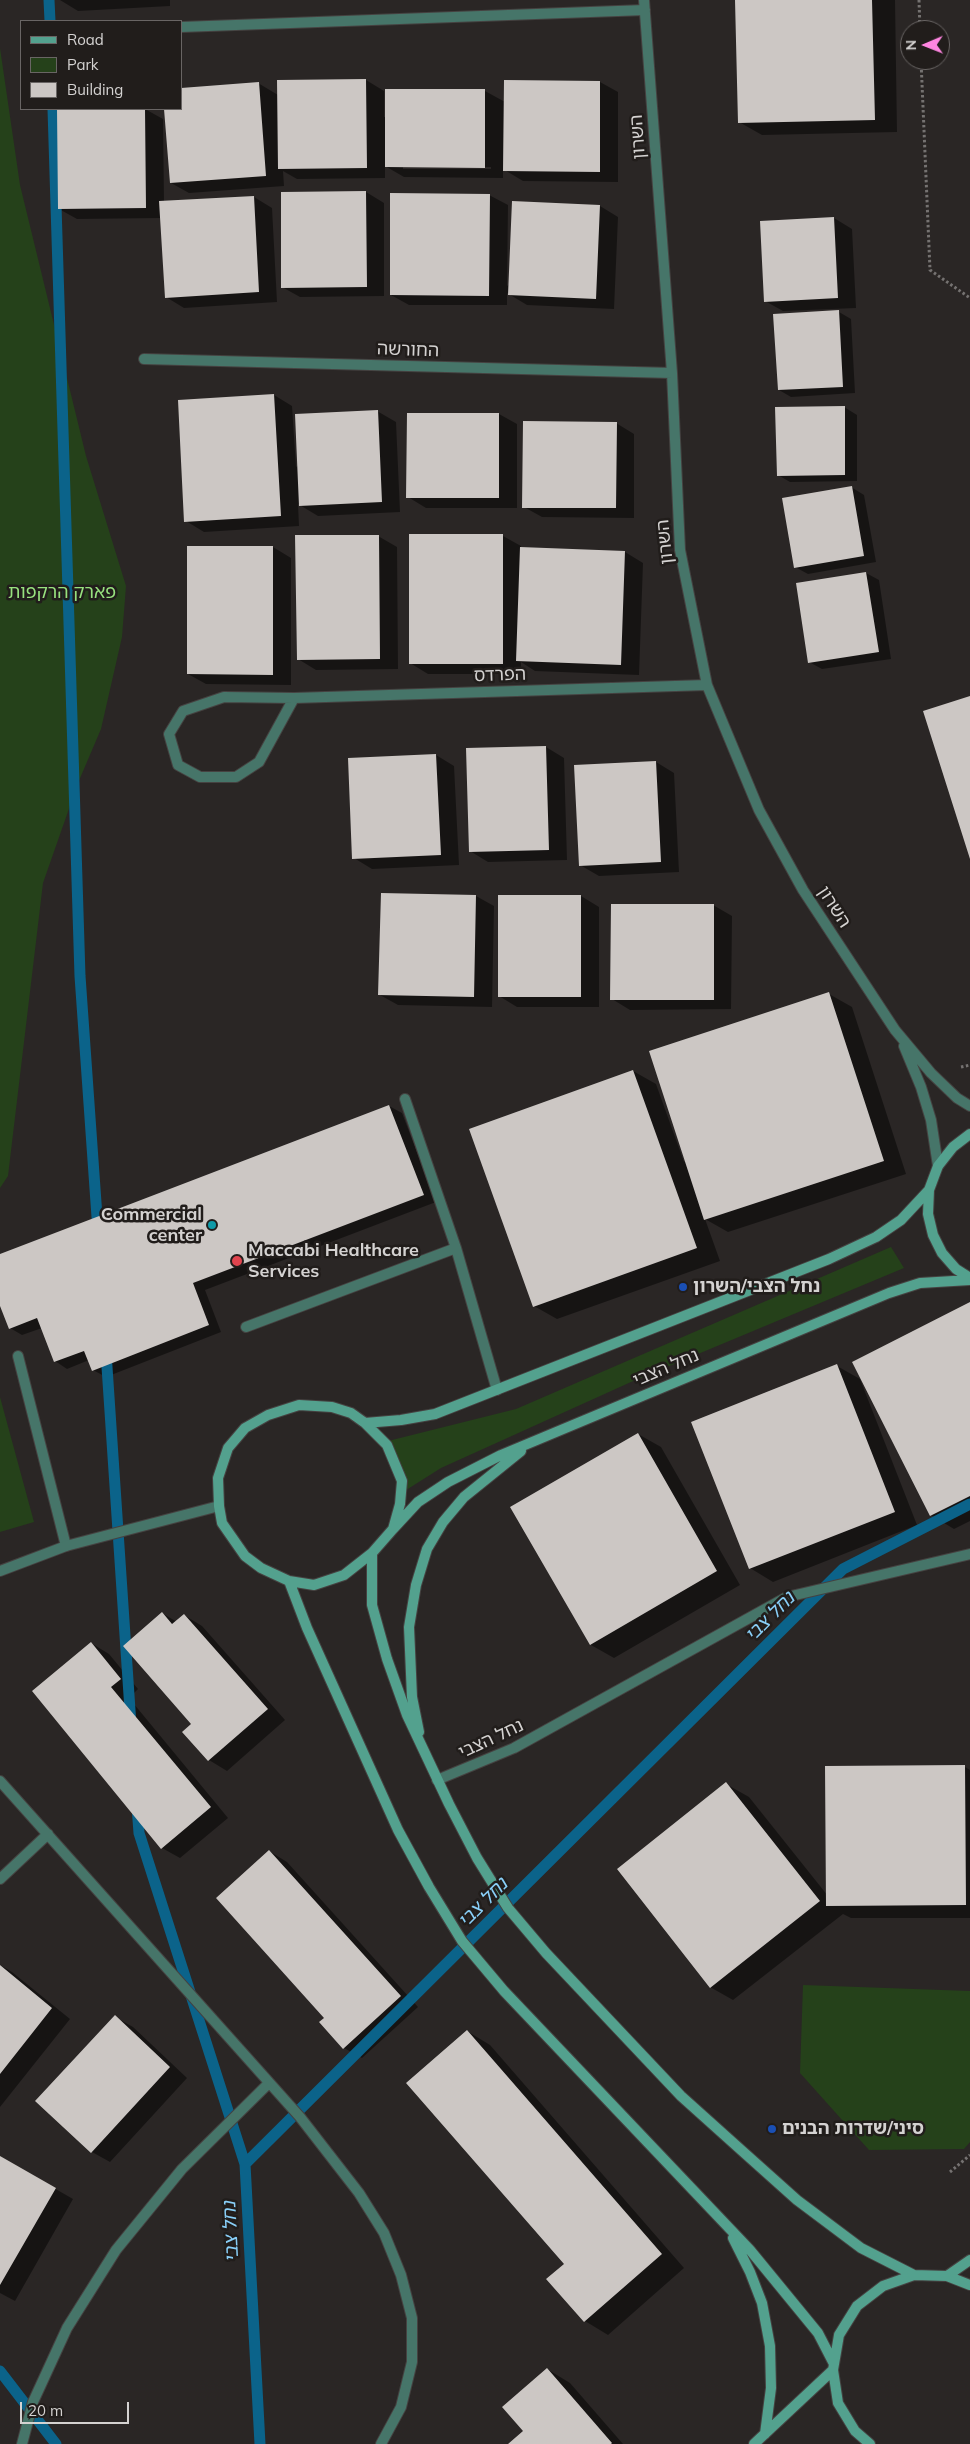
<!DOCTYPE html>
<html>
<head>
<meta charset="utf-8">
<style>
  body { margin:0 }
  #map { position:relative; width:970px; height:2444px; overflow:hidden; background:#2a2625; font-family:Mulish,sans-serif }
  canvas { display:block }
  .legend { position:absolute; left:20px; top:20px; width:162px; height:90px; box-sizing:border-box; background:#211d1b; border:1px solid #696564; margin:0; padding:6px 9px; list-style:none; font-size:15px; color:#d4d2d1 }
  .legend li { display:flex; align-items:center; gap:10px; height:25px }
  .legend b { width:25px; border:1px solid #696564 }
  .north { position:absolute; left:900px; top:20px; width:50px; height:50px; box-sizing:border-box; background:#211d1b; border:1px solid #696564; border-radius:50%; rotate:269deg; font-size:14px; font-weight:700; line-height:20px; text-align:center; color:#d4d2d1 }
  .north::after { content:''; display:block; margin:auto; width:18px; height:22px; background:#fe85e0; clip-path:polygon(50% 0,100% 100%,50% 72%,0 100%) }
  .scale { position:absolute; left:20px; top:2402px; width:109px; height:22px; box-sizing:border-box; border:2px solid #d4d2d1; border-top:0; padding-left:6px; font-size:15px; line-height:18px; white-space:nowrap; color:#d4d2d1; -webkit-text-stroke:4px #211d1b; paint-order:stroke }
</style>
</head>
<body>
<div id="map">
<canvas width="970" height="2444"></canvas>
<ul class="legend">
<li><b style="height:6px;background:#53a18e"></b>Road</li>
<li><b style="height:14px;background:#25411a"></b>Park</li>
<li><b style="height:14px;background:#ccc7c4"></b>Building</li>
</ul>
<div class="north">N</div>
<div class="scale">20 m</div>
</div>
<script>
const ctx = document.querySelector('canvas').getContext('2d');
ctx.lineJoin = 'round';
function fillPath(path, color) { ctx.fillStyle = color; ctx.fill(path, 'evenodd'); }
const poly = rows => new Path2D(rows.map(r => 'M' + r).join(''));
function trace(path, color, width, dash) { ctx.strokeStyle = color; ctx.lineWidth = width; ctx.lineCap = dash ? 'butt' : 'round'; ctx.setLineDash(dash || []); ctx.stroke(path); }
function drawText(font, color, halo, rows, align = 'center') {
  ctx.font = font + ' Mulish,"Noto Sans Hebrew",sans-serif'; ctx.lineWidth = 5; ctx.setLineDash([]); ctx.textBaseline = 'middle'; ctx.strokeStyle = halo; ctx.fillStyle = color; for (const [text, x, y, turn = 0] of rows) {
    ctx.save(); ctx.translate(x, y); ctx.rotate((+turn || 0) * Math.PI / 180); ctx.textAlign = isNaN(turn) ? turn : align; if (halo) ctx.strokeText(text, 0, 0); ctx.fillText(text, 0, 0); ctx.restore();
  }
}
fillPath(poly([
  [0,48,20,185,86,456,126,586,122,637,101,729,78,783,43,883,8,1176,0,1188],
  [891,1247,904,1268,631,1382,441,1468,403,1492,384,1442,516,1409],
  [0,1397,34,1522,0,1532],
  [803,1985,970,1991,970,2142,964,2149,869,2150,800,2073]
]), '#25411a');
fillPath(poly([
  [60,0,170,0,170,6,78,11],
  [737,0,895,0,897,132,762,135,739,122],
  [366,80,384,91,384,117,387,117,387,90,485,91,505,102,505,82,600,82,618,92,618,182,523,181,503,169,503,178,404,177,385,166,385,178,297,179,283,171,284,186,189,193,171,183,165,109,181,109,258,83,278,95],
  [403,166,491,167,491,169,403,169],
  [59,109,145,109,163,119,164,202,254,197,272,208,277,302,184,308,166,297,161,218,77,219,59,209],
  [366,192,384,203,384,296,300,297,282,287],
  [489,195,508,205,507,286,600,206,618,217,614,309,527,305,507,293,507,305,409,305,391,295],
  [834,218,852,229,856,308,783,311,765,301],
  [839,312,851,319,855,393,791,397,779,390],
  [274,395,292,406,296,467,377,411,396,422,400,512,318,516,298,504,299,526,204,532,186,521,179,401],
  [844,407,857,415,857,481,790,482,778,475],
  [499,414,517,424,517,508,426,508,408,497],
  [616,423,634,434,634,518,542,517,524,507],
  [851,487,864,495,876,562,808,574,795,567],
  [410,535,503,536,521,546,521,549,625,552,643,563,639,675,535,671,521,662,521,674,428,674,410,663],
  [378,536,397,547,398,669,316,670,298,659],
  [273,547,291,558,291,685,206,684,188,674],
  [866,573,879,580,891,659,822,669,809,662],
  [546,747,564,758,567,860,488,862,470,851],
  [436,755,454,766,459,865,372,869,354,858],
  [656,762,674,773,679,872,599,876,580,865],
  [476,896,494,906,492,1007,398,1005,380,995],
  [499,896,581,896,599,907,599,1007,517,1007,499,996],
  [713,905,732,916,731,1009,630,1010,612,999],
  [829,994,852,1007,906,1174,728,1232,705,1219,720,1261,557,1319,534,1306,633,1071,656,1084,684,1162,686,1161],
  [389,1106,402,1113,436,1202,205,1290,221,1332,106,1377,93,1370,89,1360,67,1369,55,1361,42,1328,22,1335,10,1328,0,1303,0,1256],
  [970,1303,970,1521,954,1529,931,1515],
  [837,1366,860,1379,917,1525,773,1582,750,1568],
  [638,1434,661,1447,740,1585,614,1658,591,1645],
  [162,1613,177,1622,184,1615,202,1626,285,1720,227,1771,209,1760,184,1732,193,1724],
  [91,1643,109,1654,138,1689,129,1698,228,1818,180,1858,162,1848],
  [965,1767,970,1770,970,1918,851,1918,843,1914,733,2000,710,1987,726,1784,749,1797,828,1896],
  [269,1851,287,1862,418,2007,362,2058,344,2048,326,2018],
  [0,1965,12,1972,70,2019,0,2107],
  [115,2017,133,2027,187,2078,110,2162,92,2152],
  [467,2031,490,2045,684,2268,608,2335,585,2321,548,2279,566,2264],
  [0,2157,73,2199,15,2301,0,2293],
  [547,2369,570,2383,623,2444,510,2444,524,2432]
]), '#0007');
trace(poly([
  [49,0,50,21],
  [53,109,80,976,98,1231],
  [106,1352,131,1725],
  [137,1806,139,1833,245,2164],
  [0,2371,56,2444],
  [260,2444,245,2164,843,1569,970,1504]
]), '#0b638a', 11);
fillPath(poly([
  [735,0,872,0,875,120,738,123],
  [366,79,367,168,278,169,277,80],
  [504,80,600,81,600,172,503,171],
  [259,82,266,176,170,183,164,109,181,109,181,88],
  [385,89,485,89,485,168,385,167],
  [57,109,145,109,146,208,58,209],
  [366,191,367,287,281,288,281,192],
  [390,193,490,194,489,296,390,295],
  [254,196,259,292,165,298,159,201],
  [512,201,600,205,596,299,508,295],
  [834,217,838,298,764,302,760,221],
  [839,310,843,387,778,390,773,314],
  [274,394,281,516,184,522,178,400],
  [845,406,845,475,777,476,775,407],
  [378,410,382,502,299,506,295,414],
  [407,413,499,413,499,498,406,498],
  [523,421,617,422,616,508,522,508],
  [852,486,864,556,794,568,782,498],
  [409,534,503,534,503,664,409,664],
  [295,535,379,535,380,659,297,660],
  [187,546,273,546,273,675,187,674],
  [520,547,625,551,621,665,516,661],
  [866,572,879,652,808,663,796,583],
  [970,696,970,859,923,711],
  [546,746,549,850,469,852,466,748],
  [436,754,441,855,352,859,348,758],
  [656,761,661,862,579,866,574,765],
  [381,893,476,895,474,997,378,995],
  [498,895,581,895,581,997,498,997],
  [611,904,714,904,714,1000,610,1000],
  [829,992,884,1161,704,1220,649,1051],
  [633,1070,697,1248,533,1307,469,1129],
  [389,1105,424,1195,193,1283,209,1325,92,1371,84,1351,54,1362,37,1318,9,1329,0,1306,0,1254],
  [970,1302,970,1496,930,1516,852,1362],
  [837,1364,895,1512,749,1569,691,1422],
  [638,1433,717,1571,590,1645,510,1507],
  [162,1612,172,1624,184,1614,268,1709,208,1761,182,1732,191,1724,123,1646],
  [91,1642,121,1679,111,1687,211,1807,161,1849,32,1691],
  [965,1765,966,1905,826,1906,825,1766],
  [726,1782,820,1901,710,1988,617,1869],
  [269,1850,401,1996,343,2049,319,2022,324,2018,216,1898],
  [0,1965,52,2008,0,2074],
  [115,2015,170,2067,91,2153,35,2101],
  [467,2030,662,2254,584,2322,546,2279,564,2264,406,2083],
  [0,2156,56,2188,0,2285],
  [547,2368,612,2443,611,2444,508,2444,523,2431,502,2407]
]), '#ccc7c4');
const lane = poly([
  [405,1099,456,1248,497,1390],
  [246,1327,456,1248],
  [18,1356,66,1546]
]);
const street = poly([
  [644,0,672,373,680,550,707,685,759,810,803,890,895,1030,931,1073,957,1098,970,1106],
  [181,27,645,10],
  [144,359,672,373],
  [294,698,259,762,236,777,200,777,178,765,169,734,183,711,224,697,294,698,707,685],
  [904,1046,921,1087,931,1120,938,1166],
  [0,1571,66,1546,219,1506],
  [437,1780,514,1748,787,1597,970,1554],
  [0,1781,300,2117,359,2193,384,2233,401,2275,412,2318,412,2362,401,2407,381,2444],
  [0,1879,48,1834],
  [22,2444,33,2402,67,2328,116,2250,182,2169,269,2083]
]);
const secondary = poly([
  [970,1134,953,1147,938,1166,929,1190,928,1214,933,1235,942,1253,956,1269,970,1278],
  [299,1405,332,1407,351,1413,365,1423,387,1445,402,1481,400,1504,393,1529,372,1553,344,1575,314,1585,289,1581,261,1568,245,1556,222,1523,219,1506,218,1478,228,1448,245,1428,268,1415,299,1405],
  [365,1423,401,1420,435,1414,829,1259,876,1237,901,1220,929,1190],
  [393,1529,418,1502,448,1482,501,1455,889,1293,920,1283,970,1280],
  [372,1553,372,1605,387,1659,407,1715,449,1804,477,1858,508,1908,546,1953,681,2096,740,2149,797,2200,861,2248,914,2275],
  [289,1581,307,1628,398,1830,429,1887,462,1941,504,1991,750,2250,818,2333,834,2364],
  [419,1732,412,1697,409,1627,416,1585,427,1549,443,1522,464,1497,521,1451],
  [733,2238,750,2272,762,2303,770,2346,771,2388,765,2434],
  [947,2276,970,2260],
  [754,2444,833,2370],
  [870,2444,855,2431,838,2403,833,2370,839,2335,857,2306,883,2286,914,2275,947,2276,970,2285]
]);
trace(lane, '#454241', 12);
trace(street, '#454241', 12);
trace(secondary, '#454241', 12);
trace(poly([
  [919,0,920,30],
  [921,60,930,270,970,298],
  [961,1067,970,1065],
  [950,2172,970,2155]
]), '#757271', 3, [2.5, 2.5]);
trace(lane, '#467569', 10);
trace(street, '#467569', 10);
trace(secondary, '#53a18e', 10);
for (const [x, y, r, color] of [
  [212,1225,5,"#0f9aa8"],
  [237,1261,6,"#e0444e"],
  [683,1287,5,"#1a4fb4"],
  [772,2129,5,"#1a4fb4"]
]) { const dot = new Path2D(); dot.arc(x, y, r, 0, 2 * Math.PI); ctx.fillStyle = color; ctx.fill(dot); trace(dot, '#211d1b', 2); }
drawText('18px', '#d4d2d1', '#211d1b', [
  ["השרון",638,137,-94],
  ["החורשה",408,350,2],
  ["השרון",665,542,-96],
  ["הפרדס",500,675,-2],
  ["השרון",834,907,57],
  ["נחל הצבי",666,1368,-23],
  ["נחל הצבי",491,1739,-25]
]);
drawText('18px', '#97e17e', '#211d1b', [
  ["פארק הרקפות",62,593]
]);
drawText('bold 18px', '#d4d2d1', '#211d1b', [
  ["Commercial",202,1215,"right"],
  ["center",202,1236,"right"],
  ["Maccabi Healthcare",248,1251],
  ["Services",248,1272],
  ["נחל הצבי/השרון",693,1287],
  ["סיני/שדרות הבנים",782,2129]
], 'left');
drawText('italic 19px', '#89cff8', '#211d1b', [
  ["נחל צבי",770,1617,-45],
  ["נחל צבי",483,1903,-45],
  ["נחל צבי",231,2232,-93]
]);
</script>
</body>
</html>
